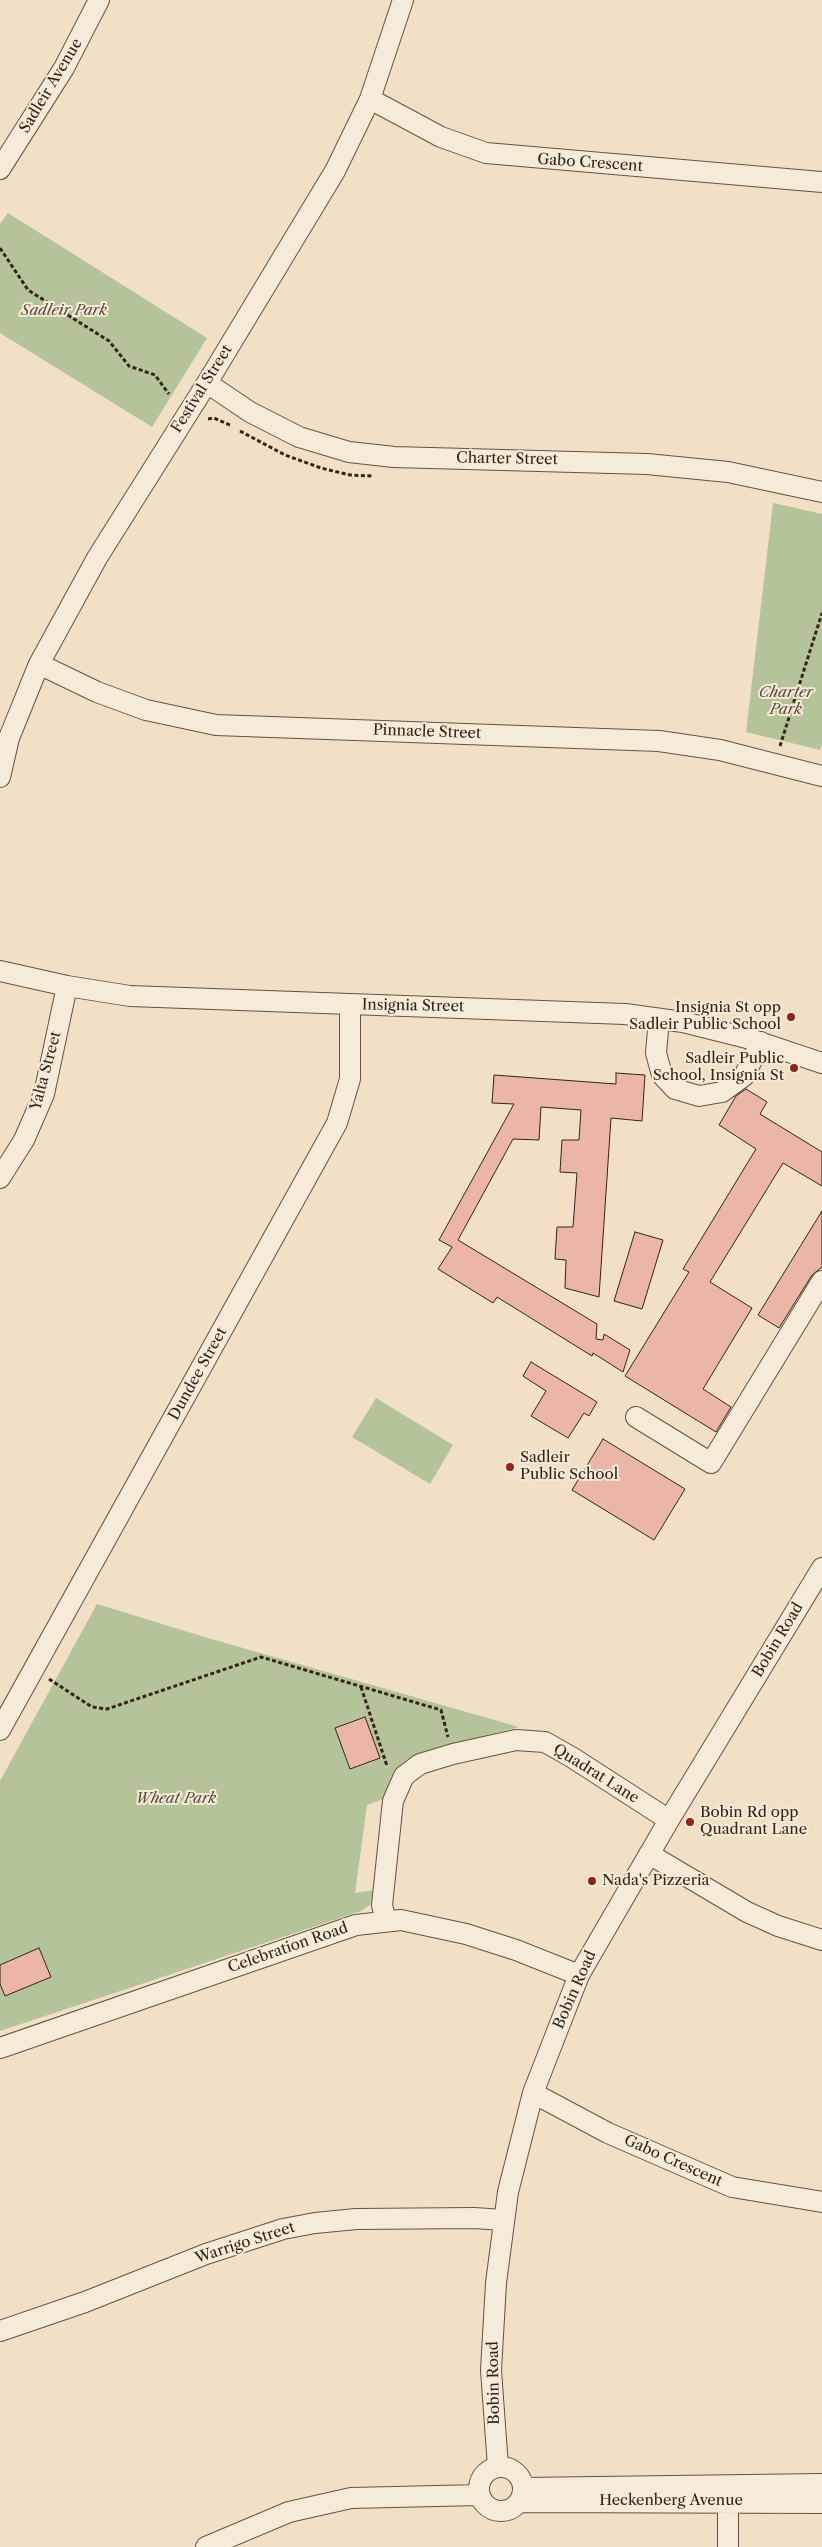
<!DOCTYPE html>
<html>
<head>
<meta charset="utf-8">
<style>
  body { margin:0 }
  canvas { display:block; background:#f1e0c5 }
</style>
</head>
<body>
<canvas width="822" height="2547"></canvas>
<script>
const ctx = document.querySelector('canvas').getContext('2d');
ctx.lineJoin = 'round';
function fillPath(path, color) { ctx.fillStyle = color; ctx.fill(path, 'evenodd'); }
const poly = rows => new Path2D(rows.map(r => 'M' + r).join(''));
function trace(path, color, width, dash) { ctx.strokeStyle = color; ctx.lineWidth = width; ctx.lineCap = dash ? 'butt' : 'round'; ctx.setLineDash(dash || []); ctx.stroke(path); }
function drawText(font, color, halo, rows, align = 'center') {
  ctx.font = font + ' "Libre Caslon Text",serif'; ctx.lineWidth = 4; ctx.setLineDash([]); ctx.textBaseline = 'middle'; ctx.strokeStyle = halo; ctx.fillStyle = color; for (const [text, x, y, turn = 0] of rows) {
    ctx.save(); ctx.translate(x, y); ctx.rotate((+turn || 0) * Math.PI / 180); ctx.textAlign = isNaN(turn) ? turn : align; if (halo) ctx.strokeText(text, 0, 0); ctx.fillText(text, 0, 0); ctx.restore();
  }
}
fillPath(poly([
  [8,213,207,338,152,427,0,333,0,224],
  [773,503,822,514,822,744,820,750,746,732],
  [376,1398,453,1445,430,1484,352,1437],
  [97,1604,208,1638,519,1727,419,1754,398,1769,389,1783,386,1798,367,1805,355,1893,375,1890,370,1905,361,1911,0,2031,0,1781]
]), '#b5c398');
const building = poly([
  [616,1073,645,1075,642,1121,611,1118,599,1297,565,1288,566,1260,555,1259,557,1227,573,1227,577,1173,560,1172,562,1140,579,1140,581,1110,541,1107,539,1140,513,1139,458,1240,597,1324,596,1339,603,1340,604,1334,630,1350,623,1372,593,1353,592,1356,497,1297,493,1303,438,1269,452,1247,439,1240,514,1104,492,1103,494,1075,616,1084,616,1073],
  [746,1089,767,1102,760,1114,822,1152,822,1186,783,1163,710,1282,752,1308,703,1389,731,1407,716,1432,625,1376,689,1272,683,1269,756,1149,719,1125,736,1096,746,1089],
  [822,1211,822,1267,812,1275,779,1328,758,1315,822,1211],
  [635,1232,663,1240,642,1309,614,1301,635,1232],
  [531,1362,597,1402,589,1416,584,1413,568,1438,531,1416,546,1391,523,1376,531,1362],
  [603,1439,685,1489,654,1540,572,1490,603,1439],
  [365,1717,380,1758,350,1769,335,1728,365,1717],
  [39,1948,51,1977,5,1996,0,1984,0,1965,39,1948]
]);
fillPath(building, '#ebb6a5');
trace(building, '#342417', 1);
const minor = poly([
  [370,99,441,137,486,153,822,182],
  [0,169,64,68,99,0],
  [207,383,250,412,299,437,349,452,394,457,647,464,728,472,822,492],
  [39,664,97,692,146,710,216,725,659,741,720,750,822,776],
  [0,777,9,738,39,664,97,558,207,383,335,171,370,99,403,0],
  [0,971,67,986,130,996,625,1014,683,1022,747,1038,822,1063],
  [659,1019,656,1053,662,1075,675,1089,699,1096,722,1092,744,1076,761,1042],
  [0,1178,24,1140,44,1094,67,986],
  [636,1417,711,1463,822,1281],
  [0,1730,337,1123,350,1079,350,1004],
  [649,1854,747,1912,778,1926,822,1940],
  [386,1921,382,1905,393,1801,404,1776,420,1764,453,1754,516,1740,545,1742,573,1758,669,1820],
  [0,2048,356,1925,401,1920,466,1934,516,1950,579,1975],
  [533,2093,608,2133,732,2187,822,2202],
  [0,2331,85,2302,206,2254,283,2229,315,2223,356,2219,474,2218,503,2220],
  [498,2467,491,2370,496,2283,508,2192,533,2093,579,1975,669,1820,822,1568],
  '479 2489a22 22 0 1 1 44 0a22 22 0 1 1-44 0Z',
  [523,2488,822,2484],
  [519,2502,822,2503],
  [206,2547,289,2512,351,2498,480,2495],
  [728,2547,728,2501]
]);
trace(minor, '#635342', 22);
trace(poly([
  [0,248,28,290,109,341,129,366,155,375,169,394],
  [208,419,214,418,232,426],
  [240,431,285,455,321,468,350,475,372,476],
  [780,746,822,613],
  [49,1679,92,1707,107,1709,261,1657,441,1710,448,1737],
  [361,1687,387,1766]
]), '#342417', 3, [4, 2.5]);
trace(minor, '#f6ebd9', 20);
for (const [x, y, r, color] of [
  [791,1017,5,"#8f2418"],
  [794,1068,5,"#8f2418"],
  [510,1467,5,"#8f2418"],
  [690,1822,5,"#8f2418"],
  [592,1881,5,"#8f2418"]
]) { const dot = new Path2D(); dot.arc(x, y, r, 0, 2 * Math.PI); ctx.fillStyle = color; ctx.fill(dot); trace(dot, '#f6ebd9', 2); }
drawText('15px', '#342417', '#f6ebd9', [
  ["Sadleir Avenue",51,86,-59],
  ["Gabo Crescent",590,163,4],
  ["Festival Street",202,389,-58],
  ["Charter Street",507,459,1],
  ["Pinnacle Street",427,732,2],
  ["Insignia Street",413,1006,1],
  ["Yalta Street",46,1071,-75],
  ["Dundee Street",198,1374,-61],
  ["Bobin Road",778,1640,-59],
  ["Quadrat Lane",596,1774,32],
  ["Celebration Road",288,1948,-19],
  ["Bobin Road",575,1990,-66],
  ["Gabo Crescent",673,2161,24],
  ["Warrigo Street",245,2243,-18],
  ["Bobin Road",494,2383,-91],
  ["Heckenberg Avenue",671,2501]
]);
drawText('italic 15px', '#544c37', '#f6ebd9', [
  ["Sadleir Park",64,311],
  ["Charter",786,693],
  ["Park",786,710],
  ["Wheat Park",176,1799]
]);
drawText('15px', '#342417', '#f6ebd9', [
  ["Insignia St opp",781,1008,"right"],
  ["Sadleir Public School",781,1025,"right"],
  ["Sadleir Public",784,1059,"right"],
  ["School, Insignia St",784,1076,"right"],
  ["Sadleir",520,1458],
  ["Public School",520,1475],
  ["Bobin Rd opp",700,1813],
  ["Quadrant Lane",700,1830],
  ["Nada's Pizzeria",602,1881]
], 'left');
</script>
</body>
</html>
